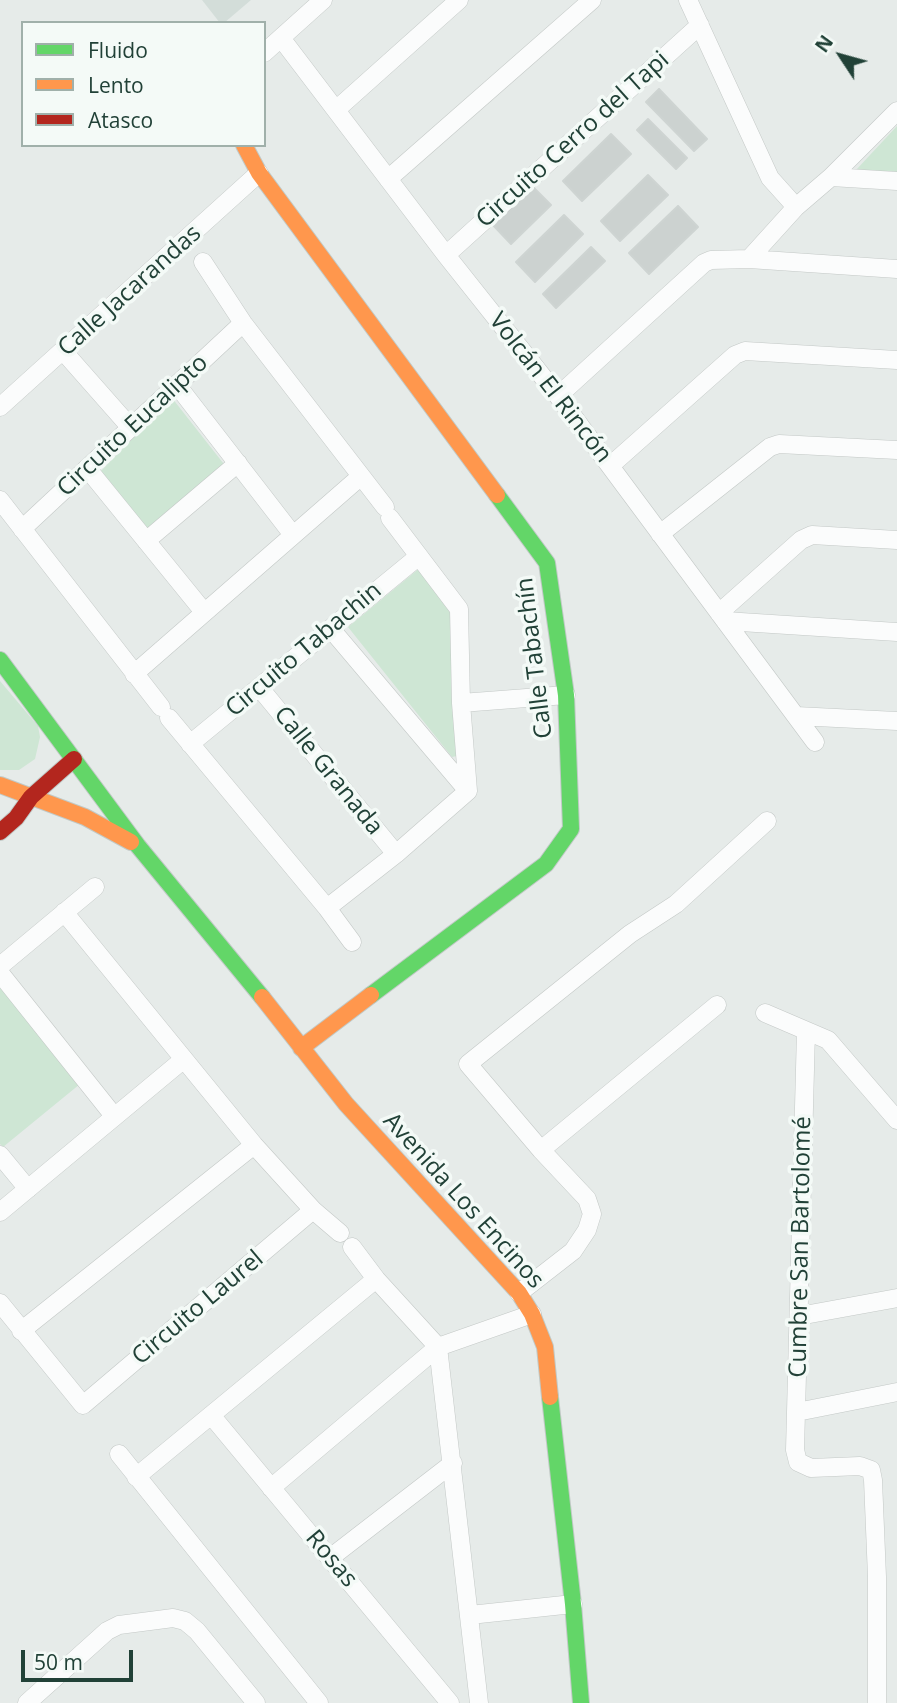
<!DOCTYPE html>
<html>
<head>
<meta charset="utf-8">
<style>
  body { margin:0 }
  #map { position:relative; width:897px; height:1703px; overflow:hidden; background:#e6ebe9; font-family:"Open Sans",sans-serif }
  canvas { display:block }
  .legend { position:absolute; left:21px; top:21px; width:245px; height:126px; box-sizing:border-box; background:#f4faf7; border:2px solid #a0b0aa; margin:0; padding:9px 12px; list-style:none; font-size:21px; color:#214137 }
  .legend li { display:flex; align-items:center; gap:14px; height:35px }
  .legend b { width:35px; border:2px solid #a0b0aa }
  .north { position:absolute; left:806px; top:21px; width:70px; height:70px; -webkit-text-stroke:5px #f4faf7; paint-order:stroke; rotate:306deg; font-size:19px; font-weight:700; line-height:28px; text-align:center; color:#214137 }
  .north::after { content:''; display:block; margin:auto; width:24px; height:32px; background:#214137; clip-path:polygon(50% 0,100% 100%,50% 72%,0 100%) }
  .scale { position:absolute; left:21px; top:1650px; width:112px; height:32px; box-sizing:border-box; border:4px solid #214137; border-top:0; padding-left:9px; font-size:21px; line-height:24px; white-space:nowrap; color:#214137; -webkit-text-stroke:5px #f4faf7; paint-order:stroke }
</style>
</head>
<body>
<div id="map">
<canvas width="897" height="1703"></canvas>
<ul class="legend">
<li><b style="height:9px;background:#63d668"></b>Fluido</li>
<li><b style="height:9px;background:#ff974d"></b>Lento</li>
<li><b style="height:9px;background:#b3261e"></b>Atasco</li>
</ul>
<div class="north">N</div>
<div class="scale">50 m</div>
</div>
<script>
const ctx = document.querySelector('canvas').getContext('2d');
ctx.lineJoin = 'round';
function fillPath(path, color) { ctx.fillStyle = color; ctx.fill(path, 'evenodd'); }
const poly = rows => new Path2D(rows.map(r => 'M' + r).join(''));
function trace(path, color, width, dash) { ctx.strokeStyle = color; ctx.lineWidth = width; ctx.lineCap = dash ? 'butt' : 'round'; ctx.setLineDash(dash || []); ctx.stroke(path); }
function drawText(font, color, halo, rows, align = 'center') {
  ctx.font = font + ' "Open Sans",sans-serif'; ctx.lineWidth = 7; ctx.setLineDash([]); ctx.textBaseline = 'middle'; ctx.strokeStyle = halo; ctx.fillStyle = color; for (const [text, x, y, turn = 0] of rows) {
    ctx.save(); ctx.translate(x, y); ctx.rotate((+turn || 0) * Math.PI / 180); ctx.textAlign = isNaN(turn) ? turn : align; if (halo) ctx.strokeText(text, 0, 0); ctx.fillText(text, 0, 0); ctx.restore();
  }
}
fillPath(poly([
  [202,0,251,0,224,23,220,23]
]), '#d3ddd9');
fillPath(poly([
  [897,126,897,172,856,170],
  [172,398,227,468,147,533,101,471],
  [421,567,456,614,462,755,452,757,348,627],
  [0,681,38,726,40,737,35,759,19,770,0,770],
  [0,983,80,1084,3,1147,0,1144]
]), '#cee6d4');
const building = poly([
  [659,89,707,139,694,151,646,102,659,89],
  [648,119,687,158,676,169,637,130,648,119],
  [611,134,631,154,582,201,563,181,611,134],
  [648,175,668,195,620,241,601,221,648,175],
  [530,184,551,205,511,244,491,223,530,184],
  [678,206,698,227,649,274,629,253,678,206],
  [564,215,583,234,535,282,516,262,564,215],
  [591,247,605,261,556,308,543,294,591,247]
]);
fillPath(building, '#ccd2d0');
trace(building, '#ced4d2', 2);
const street = poly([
  [688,0,770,178,796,207],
  [281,38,446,255,558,396,815,742],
  [264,53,323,0],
  [337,109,459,0],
  [831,177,897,181],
  [388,179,592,0],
  [446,255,700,25],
  [749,259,796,207,831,177,897,111],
  [203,262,243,323,385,507],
  [64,352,131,428],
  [177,385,293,535],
  [558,396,704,263,711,260,749,259,897,269],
  [0,407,259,173],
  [610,466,735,355,745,351,897,360],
  [87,468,204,612],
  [0,500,161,707],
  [390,518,459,609,461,703,468,791],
  [22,529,243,323],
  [660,534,770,447,779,444,897,450],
  [146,541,238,463],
  [719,613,801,540,812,535,897,540],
  [725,621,897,632],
  [331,629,468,791],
  [134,674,360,477],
  [259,687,396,854],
  [461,703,566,695],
  [796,716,897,721],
  [169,718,327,908,352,942],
  [190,744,419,556],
  [327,908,396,854,468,791],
  [64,912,254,1145,313,1210,340,1233],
  [0,966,95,887],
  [0,973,114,1116],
  [765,1013,828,1040,897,1120],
  [806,1031,795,1450,798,1462,811,1468,860,1466,871,1470,873,1480,877,1577,877,1703],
  [541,1150,717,1005],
  [0,1155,28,1189],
  [0,1212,184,1059],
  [352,1247,376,1279],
  [519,1293,573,1251,587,1230,592,1214,587,1199,541,1150,468,1064,630,934,676,904,767,821],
  [0,1303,83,1405,313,1210],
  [799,1316,897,1298],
  [21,1331,254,1145],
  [797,1412,897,1392],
  [211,1415,450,1703],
  [119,1454,319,1703],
  [136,1477,376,1279,438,1347,479,1703],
  [271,1488,438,1347,532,1314],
  [330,1558,453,1463],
  [470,1615,573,1604],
  [27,1703,107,1631,119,1625,173,1618,185,1621,197,1631,256,1703]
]);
const fast = poly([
  [0,660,138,846,262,997],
  [371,995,546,864,571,829,566,695,547,563,497,495],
  [550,1397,573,1604,581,1703]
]);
const slow = poly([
  [244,145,259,173,497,495],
  [0,785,85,817,131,842],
  [262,997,346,1104,519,1293,532,1314,545,1347,550,1397],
  [301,1048,371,995]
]);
const jam = poly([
  [0,832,16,818,31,797,74,759]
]);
trace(street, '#c3c8c6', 19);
trace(fast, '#c1c9c6', 18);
trace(slow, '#c1c9c6', 18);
trace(jam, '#c1c9c6', 18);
trace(street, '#fbfcfc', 18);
trace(fast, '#63d668', 16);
trace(slow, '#ff974d', 16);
trace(jam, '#b3261e', 16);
drawText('24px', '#214137', '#f4faf7', [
  ["Circuito Cerro del Tapi",573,140,-42],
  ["Calle Jacarandas",130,291,-42],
  ["Volcán El Rincón",550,388,52],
  ["Circuito Eucalipto",133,426,-43],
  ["Circuito Tabachin",304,650,-40],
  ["Calle Tabachín",535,658,-97],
  ["Calle Granada",328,771,51],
  ["Avenida Los Encinos",463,1201,48],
  ["Cumbre San Bartolomé",801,1247,-89],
  ["Circuito Laurel",198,1308,-40],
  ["Rosas",331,1559,50]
]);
</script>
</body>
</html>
